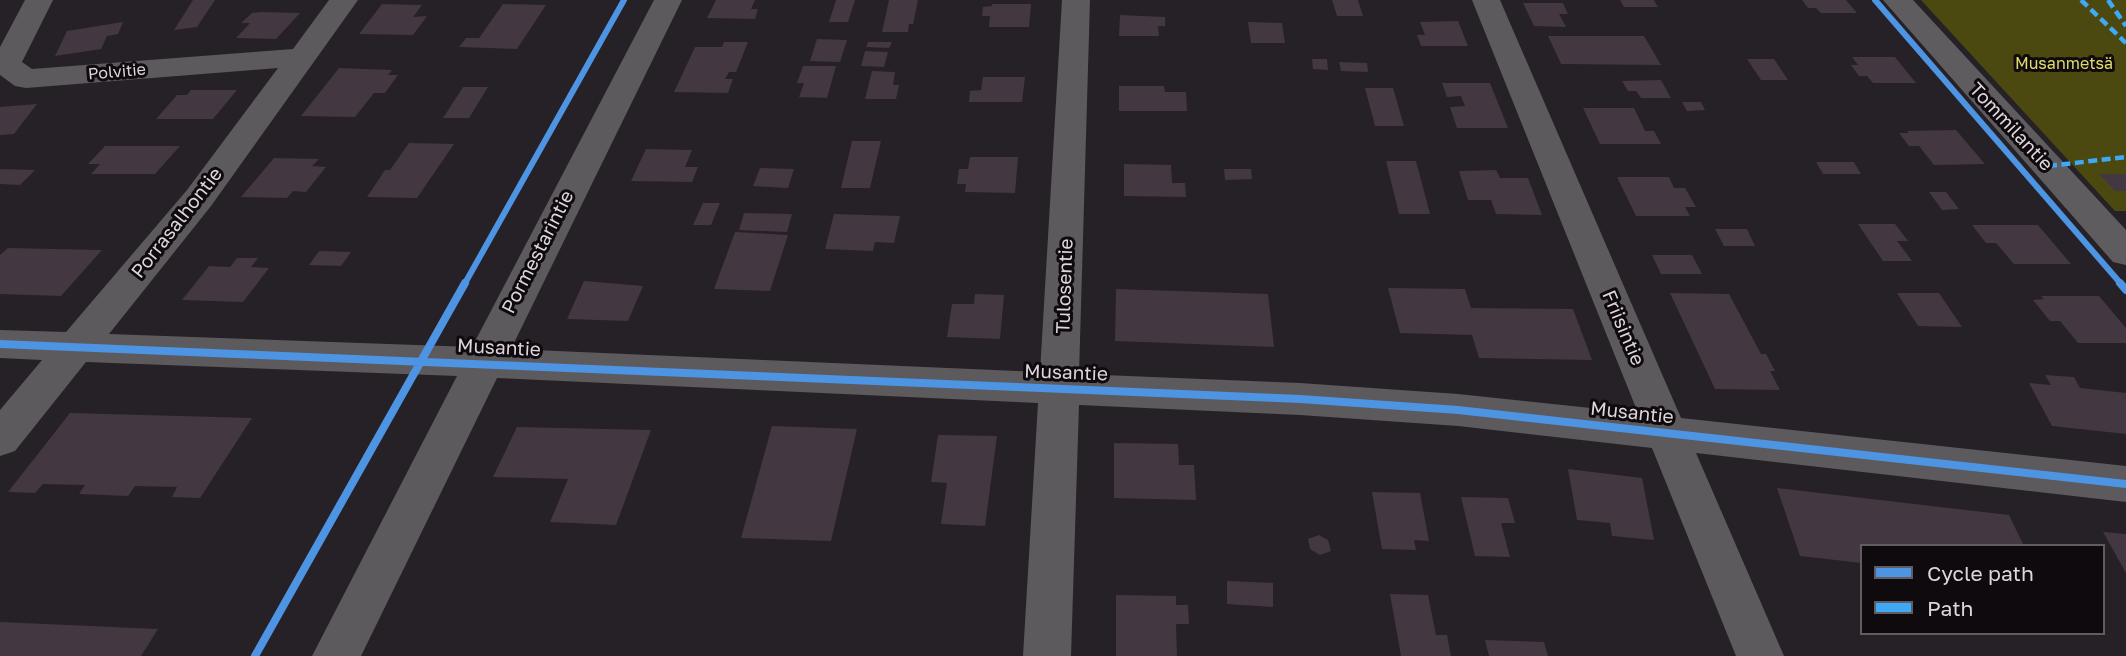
<!DOCTYPE html>
<html>
<head>
<meta charset="utf-8">
<style>
  body { margin:0 }
  #map { position:relative; width:2126px; height:656px; overflow:hidden; background:#262126; font-family:"Golos Text",sans-serif }
  canvas { display:block }
  .legend { position:absolute; left:1860px; top:544px; width:245px; height:91px; box-sizing:border-box; background:#0f0a0e; border:2px solid #615c60; margin:0; padding:9px 12px; list-style:none; font-size:21px; color:#ddd6dc }
  .legend li { display:flex; align-items:center; gap:14px; height:35px }
  .legend b { width:35px; border:2px solid #615c60 }
</style>
</head>
<body>
<div id="map">
<canvas width="2126" height="656"></canvas>
<ul class="legend">
<li><b style="height:9px;background:#4d94e3"></b>Cycle path</li>
<li><b style="height:9px;background:#3fa9f5"></b>Path</li>
</ul>
</div>
<script>
const ctx = document.querySelector('canvas').getContext('2d');
ctx.lineJoin = 'round';
function fillPath(path, color) { ctx.fillStyle = color; ctx.fill(path, 'evenodd'); }
const poly = rows => new Path2D(rows.map(r => 'M' + r).join(''));
function trace(path, color, width, dash) { ctx.strokeStyle = color; ctx.lineWidth = width; ctx.lineCap = dash ? 'butt' : 'round'; ctx.setLineDash(dash || []); ctx.stroke(path); }
function drawText(font, color, halo, rows, align = 'center') {
  ctx.font = font + ' "Golos Text",sans-serif'; ctx.lineWidth = 6; ctx.setLineDash([]); ctx.textBaseline = 'middle'; ctx.strokeStyle = halo; ctx.fillStyle = color; for (const [text, x, y, turn = 0] of rows) {
    ctx.save(); ctx.translate(x, y); ctx.rotate((+turn || 0) * Math.PI / 180); ctx.textAlign = isNaN(turn) ? turn : align; if (halo) ctx.strokeText(text, 0, 0); ctx.fillText(text, 0, 0); ctx.restore();
  }
}
fillPath(poly([
  [1921,0,2126,0,2126,211,2115,211]
]), '#4b4910');
fillPath(poly([
  [193,0,215,0,197,27,174,30],
  [716,0,755,0,751,9,758,9,755,19,707,18],
  [836,0,855,0,848,22,829,22],
  [889,0,918,0,913,24,909,24,908,32,882,32],
  [1332,0,1358,0,1363,16,1337,16],
  [1620,0,1654,0,1658,7,1624,7],
  [1802,0,1846,0,1857,13,1821,13,1816,8,1808,8],
  [1523,3,1563,3,1568,14,1559,14,1566,27,1534,26],
  [382,4,422,5,413,17,427,16,413,35,359,34],
  [503,4,546,5,517,49,459,47,466,38,479,38],
  [992,4,1031,4,1029,27,989,27,990,16,982,16,983,7,992,6],
  [252,13,261,12,300,13,276,39,236,38,250,23,241,23],
  [1120,15,1165,17,1165,26,1158,26,1159,36,1119,36],
  [1458,21,1468,46,1421,46,1417,35,1425,35,1420,22],
  [123,22,118,34,107,36,101,49,55,56,67,31],
  [1248,22,1282,23,1285,43,1251,43],
  [1548,36,1644,36,1661,65,1561,64],
  [817,39,847,40,840,62,810,61],
  [724,42,748,42,736,72,729,72,725,79,733,79,728,93,674,92,695,47,722,47],
  [868,42,892,42,889,48,866,47],
  [865,51,888,52,884,67,861,66],
  [1852,57,1895,57,1916,83,1873,83,1867,76,1859,76,1851,65,1858,65],
  [1312,59,1327,59,1328,70,1313,69],
  [1747,59,1774,59,1788,80,1761,80],
  [1339,62,1367,63,1368,72,1341,71],
  [803,66,836,66,827,98,799,97,804,83,797,83],
  [339,68,392,70,388,75,398,75,385,93,374,93,355,117,301,116],
  [872,71,895,72,893,85,899,85,896,99,865,99],
  [983,77,1025,77,1022,102,969,102,970,91,981,90],
  [1661,80,1671,98,1641,98,1636,91,1628,91,1622,81],
  [1442,83,1490,83,1508,128,1457,128,1450,107,1465,106,1461,96,1447,97],
  [1119,86,1164,86,1165,92,1186,92,1187,111,1119,111],
  [463,87,488,87,469,118,443,118],
  [1365,88,1393,88,1404,126,1375,126],
  [191,90,237,90,213,119,156,119,177,95,187,95],
  [1682,102,1701,102,1705,110,1687,111],
  [37,104,14,134,0,135,0,107],
  [1583,108,1634,108,1645,131,1654,131,1661,144,1600,144],
  [1956,130,1985,164,1934,165,1919,146,1909,146,1899,133,1909,133,1907,131],
  [852,141,881,141,870,188,841,188],
  [409,143,454,144,417,198,367,197,385,170,390,170],
  [105,146,180,146,155,174,91,174,100,164,88,164],
  [646,149,692,150,685,167,698,167,692,182,631,181],
  [970,157,1018,157,1015,193,965,192,966,184,957,184,959,169,968,169],
  [274,158,319,159,312,166,326,167,306,192,293,191,287,198,241,197],
  [1386,161,1416,161,1430,214,1399,214],
  [1816,162,1854,162,1861,174,1823,174],
  [1124,164,1171,165,1172,183,1185,183,1186,197,1124,196],
  [760,168,794,169,788,188,753,186],
  [0,169,35,170,20,185,0,184],
  [1224,169,1251,169,1252,179,1225,180],
  [1496,170,1500,178,1528,178,1542,215,1496,214,1491,200,1468,200,1459,171],
  [2099,174,2126,174,2126,191,2115,191],
  [1617,177,1669,177,1674,188,1685,188,1696,207,1685,207,1690,216,1636,216],
  [1929,192,1946,192,1959,209,1942,210],
  [703,203,720,203,711,225,693,225],
  [744,213,792,214,787,232,739,230],
  [834,214,900,216,894,243,875,242,873,251,825,249],
  [1858,224,1895,224,1908,241,1897,241,1912,261,1883,261],
  [1972,225,2038,225,2071,264,2014,264,1996,243,1986,243],
  [1715,229,1747,229,1755,246,1724,246],
  [735,232,788,235,770,291,714,289],
  [8,248,102,250,61,296,0,294,0,255],
  [319,251,351,252,341,266,309,265],
  [1652,255,1692,255,1702,274,1661,274],
  [237,258,258,258,251,267,269,268,243,302,182,300,209,266,230,267],
  [584,281,643,286,628,321,567,319],
  [1388,288,1465,289,1471,308,1573,309,1592,360,1479,358,1472,335,1400,333],
  [1116,289,1268,294,1274,347,1115,341],
  [1670,293,1729,294,1761,354,1766,354,1775,371,1770,371,1780,390,1715,389],
  [1897,293,1939,293,1962,327,1918,326],
  [975,294,1004,295,1000,339,947,337,952,304,974,304],
  [2041,296,2099,296,2126,328,2126,343,2078,343,2060,321,2050,321,2033,300,2044,299],
  [2045,375,2074,377,2080,388,2126,393,2126,434,2052,426,2029,383,2051,385],
  [70,413,252,418,200,498,172,497,177,487,135,486,128,496,79,494,85,485,43,484,35,493,8,492],
  [772,426,857,429,831,541,741,538],
  [517,427,651,430,616,525,550,522,568,479,493,477],
  [938,435,997,436,985,526,941,524,947,483,931,482],
  [1114,443,1178,444,1179,465,1194,465,1196,500,1114,498],
  [1568,469,1642,478,1654,540,1612,536,1610,523,1577,520],
  [1777,488,2009,515,2024,546,1862,546,1862,563,1800,556],
  [1372,492,1420,493,1429,541,1414,540,1416,550,1382,549],
  [1461,497,1508,498,1515,523,1501,523,1510,557,1475,556],
  [2103,532,2126,534,2126,573],
  [1319,535,1328,540,1331,551,1320,555,1310,549,1308,539],
  [1227,581,1273,583,1273,607,1227,604],
  [1390,594,1428,595,1436,635,1447,635,1451,656,1401,656],
  [1116,595,1176,596,1176,605,1188,605,1189,624,1176,624,1177,656,1116,656],
  [0,622,158,629,141,656,0,656],
  [1485,640,1544,642,1548,656,1489,656]
]), '#433742');
fillPath(poly([
  [25,0,53,0,22,62,32,69,293,49,329,0,358,0,211,206,109,334,472,347,654,0,682,0,511,349,1040,372,1062,0,1090,0,1079,374,1300,383,1458,394,1638,413,1472,0,1500,0,1681,418,2126,466,2126,502,1696,453,1784,656,1736,656,1652,448,1458,426,1300,415,1079,405,1071,656,1023,656,1038,403,497,378,361,656,312,656,457,376,86,362,15,451,0,456,0,410,42,360,0,358,0,330,66,332,187,190,278,68,26,88,15,86,0,75,0,47,25,0]
]), '#5c5a5c');
fillPath(poly([
  [1883,0,1913,0,2126,230,2126,265,2113,262,1883,0]
]), '#5f5c5f');
trace(poly([
  [2081,0,2126,43],
  [2108,0,2126,26],
  [2048,166,2126,157]
]), '#3fa9f5', 4.5, [9, 4.5]);
trace(poly([
  [1875,0,2122,285],
  [464,285,624,0]
]), '#4d94e3', 6);
trace(poly([
  [2120,283,2126,290],
  [0,344,1300,399,1458,410,2126,484],
  [255,656,465,283]
]), '#4d94e3', 8);
drawText('16px', '#dfdc6c', '#0f0a0e', [
  ["Musanmetsä",2064,64]
]);
drawText('16px', '#ddd6dc', '#0f0a0e', [
  ["Polvitie",117,72,-5]
]);
drawText('19px', '#ddd6dc', '#0f0a0e', [
  ["Tommilantie",2011,127,47],
  ["Porrasalhontie",177,223,-52],
  ["Pormestarintie",538,252,-63],
  ["Tulosentie",1065,286,-88],
  ["Friisintie",1623,328,67],
  ["Musantie",499,348,3],
  ["Musantie",1066,373,2],
  ["Musantie",1632,413,6]
]);
</script>
</body>
</html>
